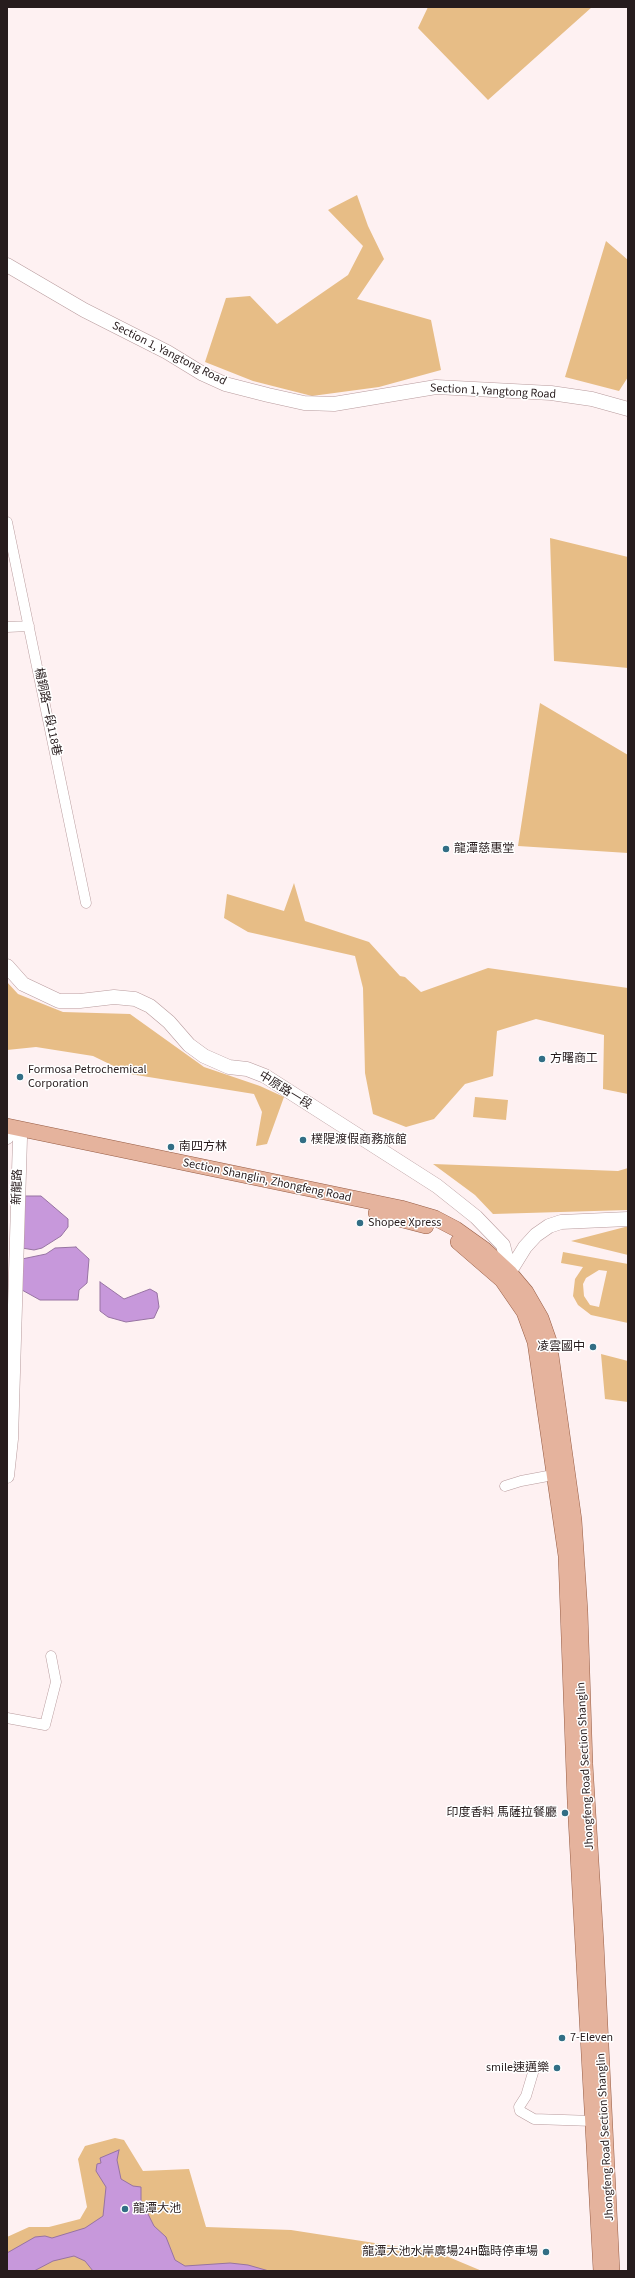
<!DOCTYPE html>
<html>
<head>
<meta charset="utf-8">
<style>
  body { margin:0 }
  #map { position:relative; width:635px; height:2278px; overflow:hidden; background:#fef1f2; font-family:"Source Sans 3",sans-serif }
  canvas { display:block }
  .frame { position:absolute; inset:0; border:8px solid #271c1d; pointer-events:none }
</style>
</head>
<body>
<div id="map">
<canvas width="635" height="2278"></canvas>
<div class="frame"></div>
</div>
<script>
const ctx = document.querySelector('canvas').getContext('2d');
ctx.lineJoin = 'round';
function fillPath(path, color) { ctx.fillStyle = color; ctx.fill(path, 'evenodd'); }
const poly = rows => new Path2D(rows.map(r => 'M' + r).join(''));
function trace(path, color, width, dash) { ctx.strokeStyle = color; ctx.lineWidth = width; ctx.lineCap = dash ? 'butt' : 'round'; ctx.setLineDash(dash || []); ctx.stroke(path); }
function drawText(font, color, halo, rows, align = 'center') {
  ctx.font = font + ' "Source Sans 3","Noto Sans TC",sans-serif'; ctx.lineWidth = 3; ctx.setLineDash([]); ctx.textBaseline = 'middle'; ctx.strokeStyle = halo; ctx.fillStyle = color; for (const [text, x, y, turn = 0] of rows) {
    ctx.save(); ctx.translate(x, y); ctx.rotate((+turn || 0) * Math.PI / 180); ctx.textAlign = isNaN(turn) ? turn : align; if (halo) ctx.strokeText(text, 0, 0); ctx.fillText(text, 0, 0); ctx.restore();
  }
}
fillPath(poly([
  [428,7,592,7,488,100,418,28],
  [357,195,368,226,384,259,357,299,431,320,441,370,379,387,312,396,253,381,205,362,226,298,250,296,277,324,348,275,363,246,328,210],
  [606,241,628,260,628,377,619,391,565,377],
  [550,538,628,557,628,668,554,661],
  [540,703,628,755,628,853,518,846],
  [294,883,305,921,369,942,400,976,405,977,421,992,488,968,628,988,628,1094,603,1089,604,1035,536,1019,497,1031,493,1076,465,1084,434,1119,406,1127,373,1114,365,1073,363,988,355,956,248,932,224,918,227,894,284,911],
  [7,982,18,994,63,1012,130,1014,204,1067,260,1086,284,1097,267,1144,256,1146,262,1112,254,1094,130,1074,93,1056,36,1047,7,1050],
  [475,1097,508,1100,506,1120,473,1117],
  [433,1164,618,1171,628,1168,628,1210,493,1214,475,1195],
  [625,1227,628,1227,628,1255,571,1241],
  [563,1252,628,1264,628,1323,591,1315,578,1305,573,1296,575,1279,583,1267,561,1263],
  [599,1270,607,1271,599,1307,590,1305,584,1296,583,1284,586,1278],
  [601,1354,628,1361,628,1402,605,1399],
  [115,2138,124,2140,143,2171,189,2169,206,2227,291,2230,439,2253,482,2271,7,2271,7,2237,29,2227,49,2227,80,2219,87,2207,78,2159,85,2146]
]), '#e7bd86');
const water = poly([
  [25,1196,41,1196,68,1219,68,1227,61,1236,42,1248,34,1250,22,1248,25,1196],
  [76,1247,89,1259,87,1283,79,1290,78,1300,40,1300,22,1290,22,1259,46,1254,55,1248,76,1247],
  [100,1282,124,1299,150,1289,157,1293,159,1307,154,1318,126,1322,108,1317,100,1311,100,1282],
  [119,2150,117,2160,121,2179,133,2186,141,2187,141,2201,147,2204,148,2214,154,2226,166,2237,175,2260,185,2266,230,2263,248,2265,269,2271,93,2271,85,2261,74,2256,53,2261,34,2271,7,2271,7,2253,35,2237,45,2236,52,2238,85,2228,103,2216,106,2187,96,2171,97,2164,101,2163,100,2158,119,2150]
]);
fillPath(water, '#c798db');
trace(water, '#9773a2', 1);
const street = poly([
  [7,522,86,903],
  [7,627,29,626],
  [505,1486,521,1481,553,1475],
  [7,1718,45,1725,56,1682,51,1656],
  [535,2066,526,2096,519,2107,520,2111,534,2119,593,2121]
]);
const secondary = poly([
  [7,265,84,310,167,352,203,374,225,384,268,395,304,403,334,404,436,387,551,393,592,399,628,409],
  [7,966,23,984,59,1001,80,1001,114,997,135,999,150,1006,169,1022,189,1045,204,1056,229,1067,247,1069,265,1076,437,1186,476,1217,503,1245,510,1273],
  [7,1137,11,1127,20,1138,11,1439,7,1476],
  [507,1276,525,1247,536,1235,549,1226,561,1222,628,1219]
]);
const primary = poly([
  [7,1126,401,1208,435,1218,456,1229,484,1249,510,1273,526,1292,541,1318,549,1341,574,1520,580,1611,585,1764,596,1943,612,2271],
  [376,1213,426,1226],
  [458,1242,502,1280,524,1312,535,1342,566,1556,575,1801,601,2271]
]);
trace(street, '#b89b9d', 11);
trace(secondary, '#b89b9d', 15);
trace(primary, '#975d45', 16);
trace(street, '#fff', 10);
trace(secondary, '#fff', 14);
trace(primary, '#e5b39d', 15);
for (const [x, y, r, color] of [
  [446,849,4,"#326e85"],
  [542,1059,4,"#326e85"],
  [20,1077,4,"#326e85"],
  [303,1140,4,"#326e85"],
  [171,1147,4,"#326e85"],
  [360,1223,4,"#326e85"],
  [593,1347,4,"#326e85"],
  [565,1813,4,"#326e85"],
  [562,2038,4,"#326e85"],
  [557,2068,4,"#326e85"],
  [125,2209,4,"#326e85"],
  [546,2252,4,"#326e85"]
]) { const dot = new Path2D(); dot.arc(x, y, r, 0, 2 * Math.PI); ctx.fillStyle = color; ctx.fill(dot); trace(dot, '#fff', 1.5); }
drawText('12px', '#271c1d', '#fff', [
  ["Section 1, Yangtong Road",169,354,27],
  ["Section 1, Yangtong Road",493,392,3],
  ["楊銅路一段118巷",47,712,78],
  ["中原路一段",285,1091,32],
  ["Section Shanglin, Zhongfeng Road",267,1181,12],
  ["新龍路",18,1187,-88],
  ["Jhongfeng Road Section Shanglin",586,1766,-93],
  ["Jhongfeng Road Section Shanglin",606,2137,-93]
]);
drawText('12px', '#271c1d', '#fff', [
  ["龍潭慈惠堂",454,849],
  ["方曙商工",550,1059],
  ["Formosa Petrochemical",28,1070],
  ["Corporation",28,1084],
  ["樸隄渡假商務旅館",311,1140],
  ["南四方林",179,1147],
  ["Shopee Xpress",368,1223],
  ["凌雲國中",585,1347,"right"],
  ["印度香料 馬薩拉餐廳",557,1813,"right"],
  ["7-Eleven",570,2038],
  ["smile速邁樂",549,2068,"right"],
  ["龍潭大池",133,2209],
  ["龍潭大池水岸廣場24H臨時停車場",538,2252,"right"]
], 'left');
</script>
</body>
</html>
